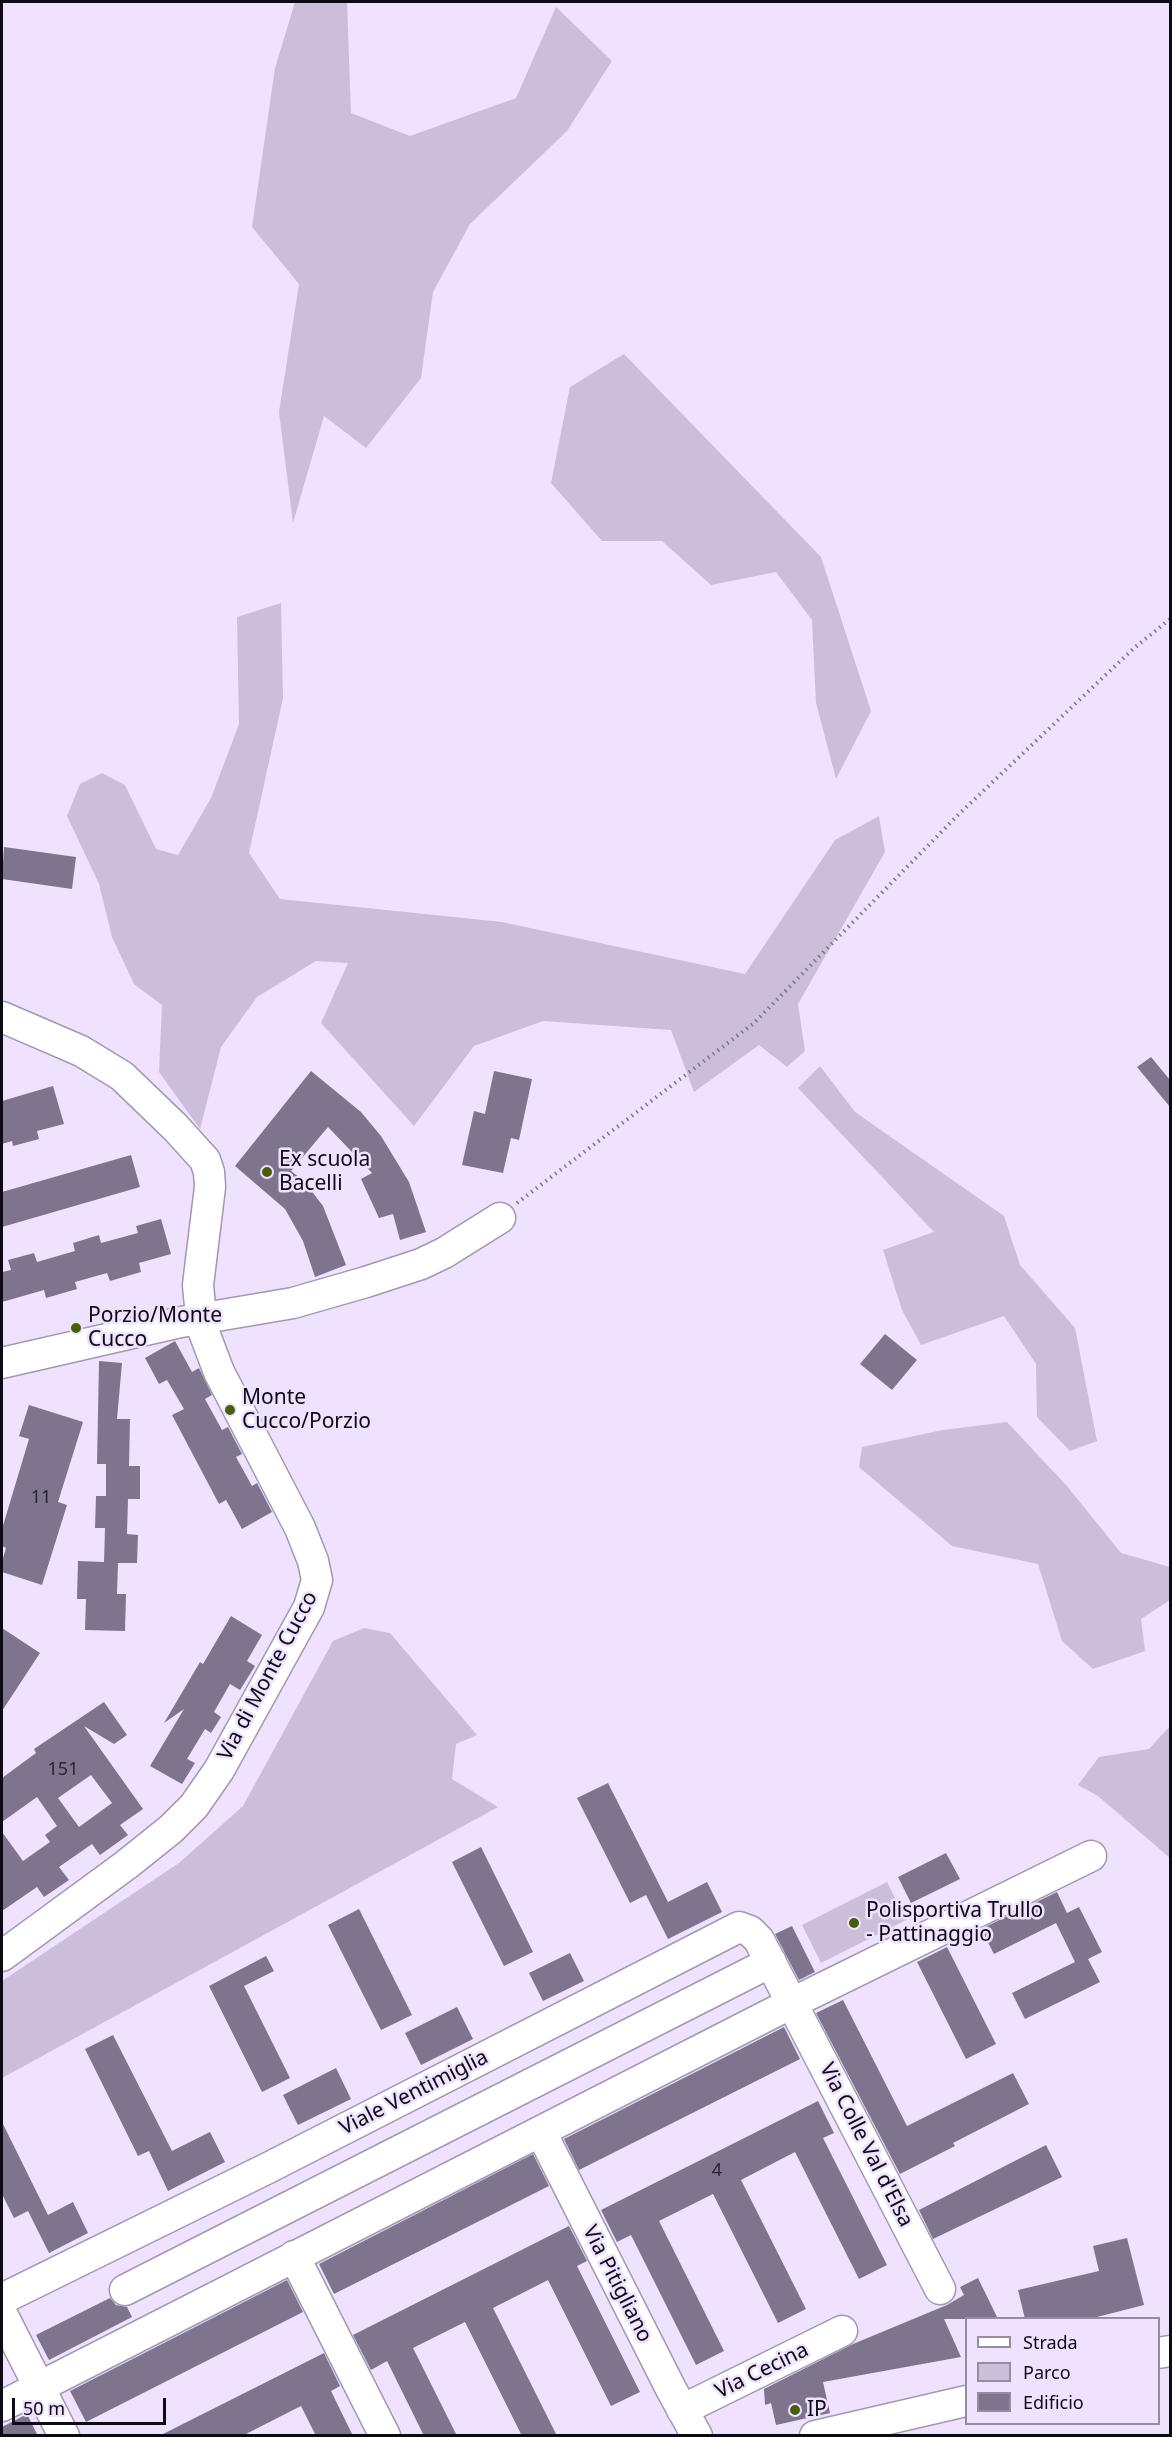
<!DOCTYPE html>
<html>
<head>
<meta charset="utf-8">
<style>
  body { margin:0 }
  #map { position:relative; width:1172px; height:2437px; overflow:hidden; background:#eee2ff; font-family:"Noto Sans",sans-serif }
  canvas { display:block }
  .frame { position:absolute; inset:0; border:3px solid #0e0a13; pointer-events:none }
  .legend { position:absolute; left:965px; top:2317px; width:195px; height:108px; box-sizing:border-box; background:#eee2ff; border:2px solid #948ca1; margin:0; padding:8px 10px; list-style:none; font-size:18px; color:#0e0a13 }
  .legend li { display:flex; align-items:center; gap:12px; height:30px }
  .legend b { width:30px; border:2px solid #948ca1 }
  .scale { position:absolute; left:12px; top:2398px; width:154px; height:27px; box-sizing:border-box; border:3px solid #0e0a13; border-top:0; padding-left:8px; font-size:18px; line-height:21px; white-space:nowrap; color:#0e0a13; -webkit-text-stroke:4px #eee2ff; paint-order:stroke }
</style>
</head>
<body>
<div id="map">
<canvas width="1172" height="2437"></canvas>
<div class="frame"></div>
<ul class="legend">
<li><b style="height:8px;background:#fff"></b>Strada</li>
<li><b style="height:16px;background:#cbbedb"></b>Parco</li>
<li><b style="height:16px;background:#7f748e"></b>Edificio</li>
</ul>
<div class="scale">50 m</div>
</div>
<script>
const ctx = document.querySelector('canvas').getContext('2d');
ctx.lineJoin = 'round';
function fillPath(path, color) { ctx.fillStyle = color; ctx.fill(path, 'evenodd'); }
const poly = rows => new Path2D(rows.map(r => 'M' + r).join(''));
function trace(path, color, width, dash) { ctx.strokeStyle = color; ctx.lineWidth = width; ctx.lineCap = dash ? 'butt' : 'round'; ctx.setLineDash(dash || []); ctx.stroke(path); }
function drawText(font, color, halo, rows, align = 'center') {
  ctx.font = font + ' "Noto Sans",sans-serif'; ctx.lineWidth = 5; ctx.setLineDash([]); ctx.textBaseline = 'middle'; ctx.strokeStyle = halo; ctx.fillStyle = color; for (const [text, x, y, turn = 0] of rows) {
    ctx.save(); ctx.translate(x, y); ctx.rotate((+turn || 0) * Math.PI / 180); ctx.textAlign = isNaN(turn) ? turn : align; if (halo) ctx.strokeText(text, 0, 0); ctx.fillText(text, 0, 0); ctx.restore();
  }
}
fillPath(poly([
  [295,2,347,2,351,113,410,136,516,98,556,7,612,61,567,131,470,224,433,292,421,378,366,448,324,416,293,523,279,412,299,284,252,227,275,68],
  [624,354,821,557,871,711,836,779,816,703,812,620,776,572,711,585,662,541,602,541,551,483,570,387],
  [281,603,283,698,249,853,280,899,502,922,745,974,835,840,879,816,885,852,798,1004,805,1051,787,1067,759,1045,694,1092,671,1030,543,1021,474,1046,414,1126,321,1023,348,963,316,961,257,997,221,1047,200,1129,159,1072,162,1005,134,984,112,937,99,884,67,816,80,784,102,773,125,785,156,849,178,855,211,798,239,724,237,617],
  [820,1066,855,1112,1004,1216,1020,1265,1075,1328,1097,1441,1070,1451,1037,1417,1036,1364,1004,1316,921,1345,902,1310,883,1250,934,1232,798,1088],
  [1007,1422,1067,1486,1121,1553,1170,1567,1170,1600,1141,1619,1145,1651,1093,1669,1062,1641,1038,1564,952,1546,859,1467,862,1447,943,1430],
  [364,1628,390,1633,477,1735,456,1744,452,1779,498,1807,2,2078,2,1981,179,1863,243,1806,333,1641],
  [1170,1726,1170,1858,1098,1796,1078,1785,1099,1757,1149,1749],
  [887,1882,906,1920,821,1963,802,1925]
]), '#cbbedb');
fillPath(poly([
  [4,847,76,857,72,889,2,879],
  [1151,1057,1170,1080,1170,1107,1137,1067],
  [311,1071,361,1112,381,1136,409,1182,426,1232,400,1240,393,1214,379,1218,361,1179,372,1173,328,1127,291,1171,303,1180,323,1206,346,1265,315,1277,303,1241,285,1209,235,1166],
  [494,1071,532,1079,519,1140,511,1138,503,1173,462,1165,474,1111,485,1114],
  [53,1086,64,1124,37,1131,39,1139,13,1146,12,1141,2,1144,2,1101],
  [131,1155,140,1187,2,1227,2,1192],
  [161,1219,171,1254,139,1263,141,1272,110,1281,107,1273,75,1282,77,1289,46,1298,44,1290,2,1302,2,1272,11,1270,8,1260,34,1253,37,1262,75,1251,73,1243,99,1235,101,1243,138,1233,136,1226],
  [885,1334,917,1360,892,1390,860,1364],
  [175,1341,192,1372,199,1368,212,1395,205,1399,222,1430,228,1427,242,1454,236,1457,252,1486,257,1483,272,1512,242,1529,226,1500,219,1504,172,1415,184,1409,167,1380,159,1384,145,1358],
  [99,1361,122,1363,117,1419,130,1419,129,1466,140,1466,140,1499,128,1499,127,1534,138,1535,137,1563,118,1563,117,1594,126,1594,125,1631,85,1630,86,1599,77,1599,78,1561,104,1562,105,1528,95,1528,96,1496,106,1496,106,1464,97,1464],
  [29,1405,83,1422,58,1502,67,1505,42,1585,2,1572,2,1562,6,1548,2,1546,2,1529,29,1439,19,1436],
  [231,1616,262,1635,247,1661,255,1666,240,1690,230,1684,214,1712,221,1717,211,1733,205,1729,187,1759,195,1763,182,1784,150,1766,184,1709,164,1723,200,1662,203,1664],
  [2,1628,40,1653,2,1711],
  [104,1702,127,1735,114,1744,84,1726,143,1809,120,1825,128,1835,100,1855,92,1844,59,1867,69,1880,44,1897,37,1887,2,1911,2,1832,23,1861,50,1842,45,1835,57,1826,37,1797,2,1822,2,1778,36,1753,34,1749],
  [91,1775,112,1803,79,1827,58,1798],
  [608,1783,668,1902,707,1882,722,1912,668,1939,646,1895,630,1903,577,1798],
  [481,1847,533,1952,504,1966,452,1862],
  [946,1853,960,1879,911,1903,898,1877],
  [1057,1892,1067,1913,1079,1907,1102,1952,1088,1959,1100,1982,1025,2019,1012,1993,1075,1962,1056,1923,994,1954,981,1929],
  [359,1909,412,2015,381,2030,328,1925],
  [792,1926,815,1972,799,1980,775,1934],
  [947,1947,996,2044,966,2059,917,1962],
  [570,1953,584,1981,543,2001,529,1973],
  [266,1956,274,1971,244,1986,290,2078,262,2092,209,1986],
  [843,2000,907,2126,1013,2073,1029,2104,953,2143,955,2146,900,2174,816,2013],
  [457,2007,473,2039,421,2065,405,2033],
  [784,2027,800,2059,579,2170,564,2139],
  [113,2035,172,2151,210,2132,225,2162,168,2191,149,2151,138,2156,85,2049],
  [336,2068,351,2099,298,2125,283,2095],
  [818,2101,834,2133,823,2138,887,2265,859,2279,795,2152,741,2180,806,2309,778,2323,713,2194,659,2221,724,2351,696,2365,631,2235,617,2242,601,2210],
  [2,2122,48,2215,73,2202,88,2233,49,2253,28,2211,14,2218,2,2194],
  [1046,2145,1062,2177,933,2239,919,2210],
  [533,2154,549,2186,334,2294,319,2264],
  [569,2226,587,2261,577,2266,640,2392,611,2406,548,2280,493,2308,557,2436,522,2436,465,2322,413,2348,457,2436,424,2436,387,2361,371,2370,353,2335],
  [1127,2238,1144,2305,1089,2319,1025,2319,1018,2290,1099,2271,1093,2246],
  [978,2278,998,2319,944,2319,961,2357,823,2382,830,2413,776,2425,771,2403,765,2405,764,2389,853,2344,947,2305,964,2295,960,2287],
  [287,2280,303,2312,86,2422,70,2391],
  [110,2298,116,2305,127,2307,132,2317,49,2360,36,2335],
  [324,2353,340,2386,331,2391,353,2436,316,2436,301,2406,242,2436,159,2436],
  [27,2414,38,2436,2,2436,2,2427]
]), '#7f748e');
const minor = poly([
  [2,1017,81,1051,122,1076,175,1127,205,1160,209,1172,210,1187,198,1285,202,1327,219,1372,300,1528,313,1561,317,1580,309,1607,219,1770,194,1806,171,1829,126,1865,2,1956],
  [2,1363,181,1322,293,1303,366,1282,421,1264,444,1253,500,1218],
  [541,2132,671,2389,697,2436],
  [294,2256,385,2436],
  [125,2290,771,1962],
  [2,2299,268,2168,739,1927,750,1931,759,1940,940,2289],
  [2,2314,64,2436],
  [1158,2353,1170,2351],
  [2,2406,792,2003,1091,1856],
  [682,2410,842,2331],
  [815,2436,966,2401]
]);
trace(minor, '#a397b2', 33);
trace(poly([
  [517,1203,754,1023,959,814,1133,649,1170,619]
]), '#7d7588', 4, [1.5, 4.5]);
trace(minor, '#fff', 30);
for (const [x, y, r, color] of [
  [267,1172,6,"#485f0a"],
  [76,1328,6,"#485f0a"],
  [230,1410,6,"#485f0a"],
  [854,1923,6,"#485f0a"],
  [795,2410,6,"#485f0a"]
]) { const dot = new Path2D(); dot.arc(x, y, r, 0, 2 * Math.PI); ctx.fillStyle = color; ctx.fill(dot); trace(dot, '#eee2ff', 2); }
drawText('18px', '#2a2432', null, [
  ["11",41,1498],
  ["151",63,1770],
  ["4",717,2171]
]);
drawText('21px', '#0e0a13', '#eee2ff', [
  ["Ex scuola",279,1160],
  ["Bacelli",279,1184],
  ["Porzio/Monte",88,1316],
  ["Cucco",88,1340],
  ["Monte",242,1398],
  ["Cucco/Porzio",242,1422],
  ["Polisportiva Trullo",866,1911],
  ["- Pattinaggio",866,1935],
  ["IP",807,2410]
], 'left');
drawText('21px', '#0e0a13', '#eee2ff', [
  ["Via di Monte Cucco",268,1676,-62],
  ["Viale Ventimiglia",414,2093,-27],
  ["Via Colle Val d'Elsa",866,2145,63],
  ["Via Pitigliano",617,2284,63],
  ["Via Cecina",762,2371,-26]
]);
</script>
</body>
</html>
